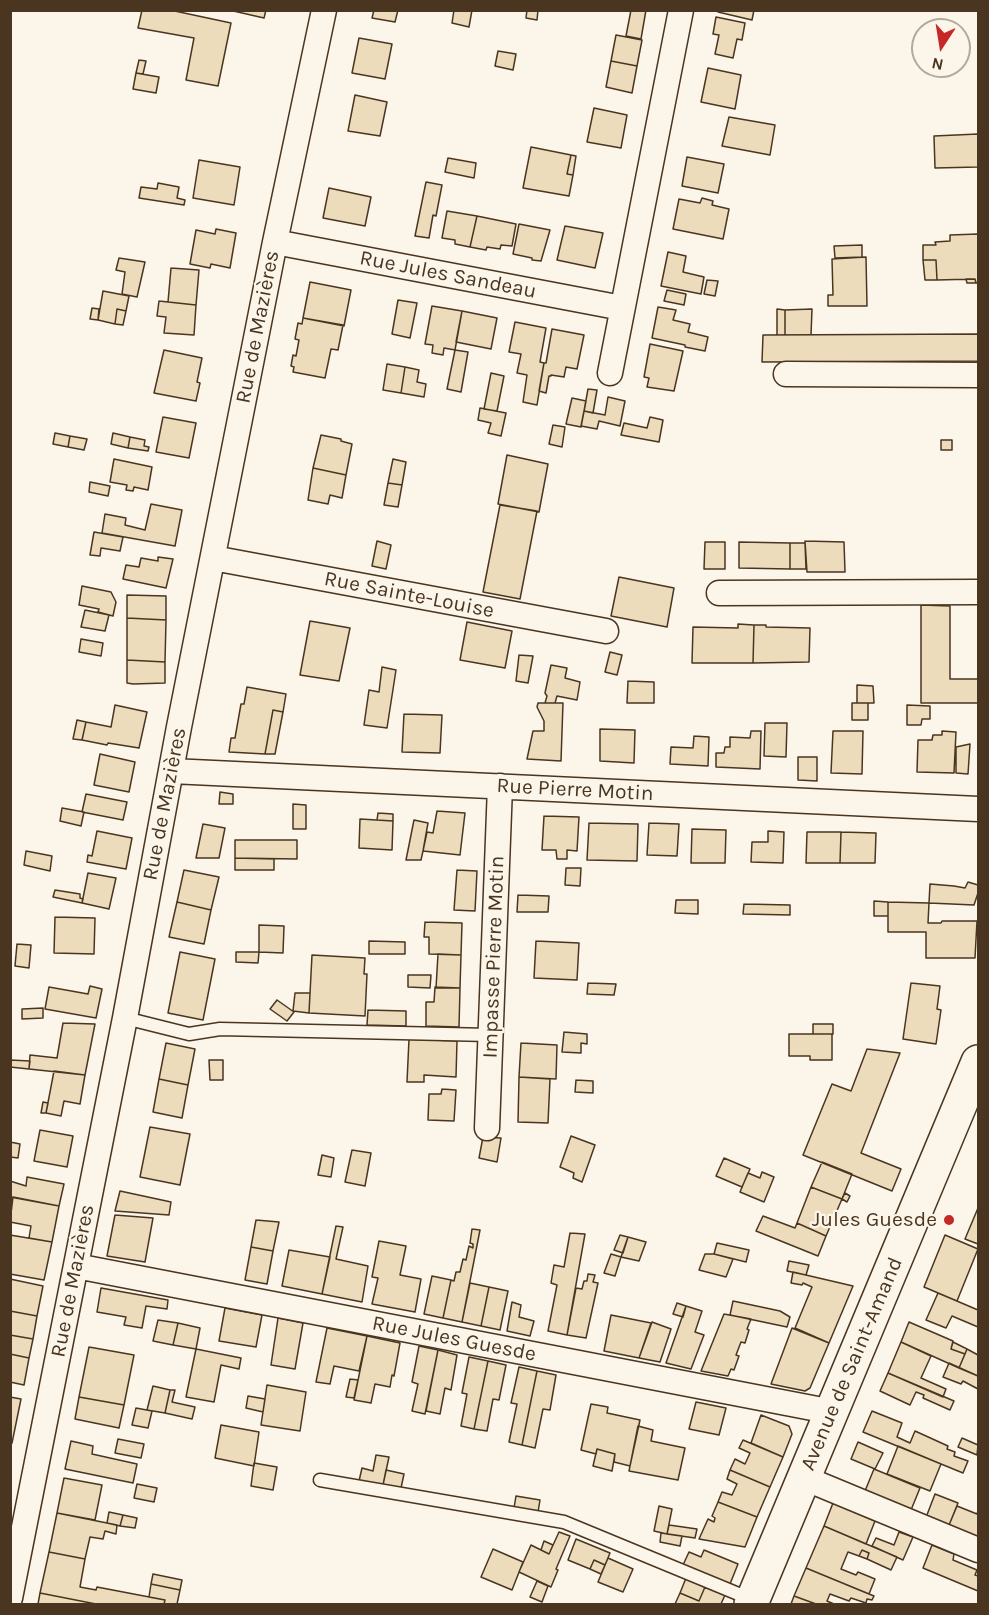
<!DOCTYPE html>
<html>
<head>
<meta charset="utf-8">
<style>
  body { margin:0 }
  #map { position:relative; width:989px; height:1615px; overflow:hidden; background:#fbf6e9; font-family:Karla,sans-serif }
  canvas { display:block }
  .frame { position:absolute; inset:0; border:12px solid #4a3520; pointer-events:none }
  .north { position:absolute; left:911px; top:18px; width:60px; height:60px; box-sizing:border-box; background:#fbf6e9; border:2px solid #b4a999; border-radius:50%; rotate:192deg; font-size:16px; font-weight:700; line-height:24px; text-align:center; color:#4a3520 }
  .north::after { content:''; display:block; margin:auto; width:21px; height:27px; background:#c62828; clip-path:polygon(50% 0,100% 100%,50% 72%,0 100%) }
</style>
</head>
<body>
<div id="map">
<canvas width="989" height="1615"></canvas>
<div class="frame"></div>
<div class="north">N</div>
</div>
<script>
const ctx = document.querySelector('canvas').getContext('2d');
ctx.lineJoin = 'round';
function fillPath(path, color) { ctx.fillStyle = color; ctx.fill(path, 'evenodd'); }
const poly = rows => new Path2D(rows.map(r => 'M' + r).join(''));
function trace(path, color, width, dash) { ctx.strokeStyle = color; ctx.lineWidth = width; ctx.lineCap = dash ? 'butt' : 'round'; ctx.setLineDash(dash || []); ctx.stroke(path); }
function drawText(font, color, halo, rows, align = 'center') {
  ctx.font = font + ' Karla,sans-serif'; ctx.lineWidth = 4.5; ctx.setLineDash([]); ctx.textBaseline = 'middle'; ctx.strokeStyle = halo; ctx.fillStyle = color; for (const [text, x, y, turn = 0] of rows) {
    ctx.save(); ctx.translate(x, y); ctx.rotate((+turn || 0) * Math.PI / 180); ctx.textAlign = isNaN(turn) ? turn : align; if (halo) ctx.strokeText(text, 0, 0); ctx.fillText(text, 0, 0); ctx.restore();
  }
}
const building = poly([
  [142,10,170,10,231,23,218,86,186,80,194,38,138,28,142,10],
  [229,10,266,10,264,18,229,10],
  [374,10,398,10,395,22,372,18,374,10],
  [454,10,472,10,469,27,452,23,454,10],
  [527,10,538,10,537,20,526,18,527,10],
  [631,10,646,10,641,39,626,36,631,10],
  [718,10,754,10,752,20,718,12,718,10],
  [716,17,745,23,742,40,737,39,733,58,715,54,719,35,713,34,716,17],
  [616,35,642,40,637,66,611,61,616,35],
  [359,38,392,44,385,79,352,73,359,38],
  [498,51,516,54,513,70,495,66,498,51],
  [139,60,146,61,143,74,136,73,139,60],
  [611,61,637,66,632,93,606,87,611,61],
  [708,68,741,75,735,109,701,102,708,68],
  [136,73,159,77,156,93,133,89,136,73],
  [355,95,387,102,380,136,348,131,355,95],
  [594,108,627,115,621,148,587,142,594,108],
  [729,117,775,125,770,155,722,146,729,117],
  [978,134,978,167,935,168,934,136,978,134],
  [531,147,571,155,567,174,573,175,569,196,523,188,531,147],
  [571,155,576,156,573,175,567,174,571,155],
  [687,157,724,164,718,193,682,186,687,157],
  [448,158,476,163,474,178,445,172,448,158],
  [199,160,240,167,234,205,193,198,199,160],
  [426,182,442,185,436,216,433,215,429,238,415,236,426,182],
  [158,183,179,187,177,198,185,200,184,205,139,198,141,187,157,189,158,183],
  [329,188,371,197,365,226,323,218,329,188],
  [702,198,713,201,712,205,729,209,723,239,673,229,679,199,700,203,702,198],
  [447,211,477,216,470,247,455,244,455,240,442,238,447,211],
  [477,216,516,224,512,246,501,245,500,249,487,247,486,250,470,247,477,216],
  [519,224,550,230,541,261,532,260,532,258,513,254,519,224],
  [565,226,603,233,595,268,557,260,565,226],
  [216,229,236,233,230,268,211,264,210,268,190,264,196,230,215,234,216,229],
  [978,234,978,283,976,283,975,279,937,280,936,260,923,260,923,245,936,245,935,242,950,241,950,235,978,234],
  [862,245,862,257,835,258,834,246,862,245],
  [668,252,686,256,683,272,704,277,701,294,661,286,668,252],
  [866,257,867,306,828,306,828,295,833,295,832,259,866,257],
  [119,258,145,262,137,297,122,294,125,272,116,270,119,258],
  [923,260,936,260,937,280,925,280,923,260],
  [171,268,199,270,196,305,168,302,171,268],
  [966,279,975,279,976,283,967,283,966,279],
  [707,280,718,281,715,296,704,294,707,280],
  [310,282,351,290,344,326,303,318,310,282],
  [667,290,686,294,684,305,664,301,667,290],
  [103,291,129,296,126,311,117,309,115,324,98,320,103,291],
  [398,300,417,303,410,338,392,334,398,300],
  [159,301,196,305,194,335,164,333,166,317,157,316,159,301],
  [432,306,462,311,455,350,444,348,443,355,432,353,433,345,425,344,432,306],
  [658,307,676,310,673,320,690,324,688,332,708,337,705,351,685,347,685,345,652,338,658,307],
  [92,308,99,309,98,320,90,319,92,308],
  [117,309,126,311,123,325,115,324,117,309],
  [777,309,785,310,785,335,777,335,777,309],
  [812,309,811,335,785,335,785,310,812,309],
  [462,311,497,318,491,349,456,342,462,311],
  [303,318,343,325,338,350,331,349,325,378,293,372,294,367,291,366,293,355,296,356,299,340,295,339,298,323,302,324,303,318],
  [515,322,546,328,540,362,544,363,537,405,523,402,527,375,517,373,521,354,509,352,515,322],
  [552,329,584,335,577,369,566,367,564,377,551,375,551,376,549,376,546,393,539,391,544,363,546,363,552,329],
  [978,334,978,361,762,362,763,335,978,334],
  [650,344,683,351,674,391,647,387,649,378,644,377,650,344],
  [164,350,202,358,197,382,200,383,196,401,154,393,164,350],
  [455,350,468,352,461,392,447,389,455,350],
  [387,364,405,367,401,393,383,390,387,364],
  [405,367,419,370,417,382,426,384,424,397,401,393,405,367],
  [491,373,504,376,497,411,484,409,491,373],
  [588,389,597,390,593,413,584,411,588,389],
  [608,397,625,401,620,426,599,421,597,429,581,426,584,411,605,415,608,397],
  [572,398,586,401,581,427,566,424,572,398],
  [480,408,506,413,501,436,488,433,491,423,478,420,480,408],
  [163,417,196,423,189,458,156,452,163,417],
  [650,417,663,420,659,442,621,435,624,423,647,428,650,417],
  [553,425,565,427,562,447,549,444,553,425],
  [55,433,70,436,68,447,53,444,55,433],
  [113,433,130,437,128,448,111,444,113,433],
  [321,435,341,439,341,441,352,444,346,475,313,468,321,435],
  [70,436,87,439,84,450,68,447,70,436],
  [130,437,145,440,144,446,149,447,148,451,128,448,130,437],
  [941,440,952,440,952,450,941,450,941,440],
  [507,455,548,464,539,512,498,504,507,455],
  [114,459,152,467,148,490,134,487,133,491,126,490,127,485,110,482,114,459],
  [393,459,406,462,402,485,388,483,393,459],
  [313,468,346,475,342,498,330,495,328,504,308,500,313,468],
  [90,482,110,486,108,496,89,492,90,482],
  [388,483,402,485,398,507,384,505,388,483],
  [151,504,182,510,175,546,102,533,105,514,126,518,125,525,145,530,151,504],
  [500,505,537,511,520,599,483,592,500,505],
  [94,532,123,537,120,551,101,548,100,556,90,555,94,532],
  [377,541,391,545,386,569,372,566,377,541],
  [805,541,844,542,845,572,807,572,805,541],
  [705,542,725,542,725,569,704,569,705,542],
  [739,542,790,543,790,569,739,568,739,542],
  [790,543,805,543,806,569,790,569,790,543],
  [158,557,173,559,166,588,123,579,126,565,139,567,141,558,158,561,158,557],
  [619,577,674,588,667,627,611,616,619,577],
  [82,586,111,592,116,602,113,616,98,612,99,609,79,605,82,586],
  [127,595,166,596,166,620,127,618,127,595],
  [921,605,950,606,950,679,978,679,978,703,921,703,921,605],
  [85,610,109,615,105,631,81,627,85,610],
  [127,618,166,620,165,662,127,660,127,618],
  [310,621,350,628,339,681,300,675,310,621],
  [467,622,512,631,505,668,460,660,467,622],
  [738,624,754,625,753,663,692,663,693,627,738,628,738,624],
  [754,625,766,625,766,627,810,628,809,662,753,663,754,625],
  [81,639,103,643,101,656,79,652,81,639],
  [610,652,622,655,617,675,605,672,610,652],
  [519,655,533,656,528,683,516,681,519,655],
  [127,660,165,662,165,683,133,684,127,683,127,660],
  [551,665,567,668,565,678,580,682,577,700,557,696,555,703,545,703,547,696,545,693,551,665],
  [382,667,396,670,387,728,364,725,369,690,379,692,382,667],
  [628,681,654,682,654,703,627,703,628,681],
  [857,685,873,686,874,703,857,703,857,685],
  [247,687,286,694,283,712,273,710,265,754,229,752,231,738,235,738,241,704,244,704,247,687],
  [538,703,563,703,561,761,527,759,533,731,544,731,544,721,537,707,538,703],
  [852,703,868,703,868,720,852,720,852,703],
  [115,705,147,712,139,748,108,743,107,745,82,740,86,722,111,727,115,705],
  [907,705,930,706,930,719,922,719,921,725,907,725,907,705],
  [273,710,283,712,275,754,265,754,273,710],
  [404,714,442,715,440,753,402,752,404,714],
  [77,720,86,722,82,740,73,739,77,720],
  [765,723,787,723,786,757,764,756,765,723],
  [600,729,635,730,634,763,600,761,600,729],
  [751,731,761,731,760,769,716,767,716,753,724,753,725,747,730,747,730,737,750,738,751,731],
  [833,731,863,731,862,774,831,773,833,731],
  [942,731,956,732,954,773,917,772,918,740,932,740,933,735,942,735,942,731],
  [694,736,709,737,708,766,670,764,671,747,693,748,694,736],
  [970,744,968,774,956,773,956,747,970,744],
  [100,754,135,762,129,792,94,785,100,754],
  [798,757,817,757,817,781,798,780,798,757],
  [220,792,233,794,233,804,219,804,220,792],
  [86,794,127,802,123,820,82,812,86,794],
  [293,804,306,805,306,829,293,829,293,804],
  [62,808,84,812,81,826,60,821,62,808],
  [437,811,465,813,460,855,423,851,427,832,433,833,437,811],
  [378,813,393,814,393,821,377,820,378,813],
  [544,816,579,817,577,851,567,850,567,859,557,859,556,850,542,850,544,816],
  [360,819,393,821,392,850,359,848,360,819],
  [414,820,428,823,423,851,421,860,406,860,414,820],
  [589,823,638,824,637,861,587,860,589,823],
  [649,823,679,824,677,856,647,855,649,823],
  [203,824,225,828,219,858,196,858,203,824],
  [692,829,726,830,725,863,691,863,692,829],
  [97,831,132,838,126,869,87,862,88,855,92,856,97,831],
  [768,831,784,832,783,863,751,862,752,842,768,842,768,831],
  [807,832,841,832,840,863,806,863,807,832],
  [841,832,876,833,875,863,840,863,841,832],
  [235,840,297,840,297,859,235,858,235,840],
  [26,851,52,856,50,871,24,865,26,851],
  [235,858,274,859,274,870,235,870,235,858],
  [566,868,581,868,580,886,565,885,566,868],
  [184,870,219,877,211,910,177,902,184,870],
  [457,870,477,871,475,911,454,910,457,870],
  [88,873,116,878,109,909,82,903,88,873],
  [968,882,978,885,978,893,974,905,929,903,930,884,954,886,965,888,968,882],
  [55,890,80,894,80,898,83,899,82,903,53,897,55,890],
  [518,895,549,896,548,912,517,912,518,895],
  [676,900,698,900,698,914,675,913,676,900],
  [874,901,888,902,888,916,874,916,874,901],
  [177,902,211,910,204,944,169,937,177,902],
  [888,902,929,903,928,923,941,923,942,921,977,921,975,958,926,958,926,932,888,932,888,902],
  [744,904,790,905,790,915,743,914,744,904],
  [55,917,95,918,94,954,54,953,55,917],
  [425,922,462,923,461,955,429,954,429,937,424,937,425,922],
  [259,925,284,926,283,953,259,952,259,925],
  [369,941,405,942,405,954,369,954,369,941],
  [536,941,579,943,577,980,534,978,536,941],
  [17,944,31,945,29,968,15,966,17,944],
  [180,952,215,959,203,1020,168,1013,180,952],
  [236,952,259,952,258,963,236,962,236,952],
  [438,954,461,955,460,988,436,988,438,954],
  [312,955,365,958,364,974,367,974,365,1016,309,1013,312,955],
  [408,975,431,975,430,988,408,987,408,975],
  [588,983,616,984,614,995,587,994,588,983],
  [911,983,940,986,937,1009,941,1010,936,1044,903,1039,911,983],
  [90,986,102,989,96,1018,45,1009,49,987,88,994,90,986],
  [435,987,460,988,459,1027,426,1026,426,1002,434,1002,435,987],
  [295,993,310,993,309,1013,293,1011,295,993],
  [277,1000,294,1012,287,1021,270,1009,277,1000],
  [43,1008,43,1018,22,1019,22,1009,43,1008],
  [368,1010,406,1011,406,1026,367,1025,368,1010],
  [63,1023,95,1024,85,1075,29,1069,30,1055,57,1058,63,1023],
  [813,1024,833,1024,833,1034,813,1034,813,1024],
  [564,1032,587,1034,587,1044,581,1043,581,1053,562,1052,564,1032],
  [789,1034,832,1034,832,1060,810,1060,810,1056,789,1056,789,1034],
  [409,1039,457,1041,456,1077,424,1075,424,1082,407,1082,409,1039],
  [166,1043,195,1049,188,1085,159,1079,166,1043],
  [521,1043,557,1045,556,1079,519,1077,521,1043],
  [867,1049,900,1053,861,1153,901,1169,892,1191,803,1155,832,1084,851,1091,867,1049],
  [10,1060,30,1061,29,1069,10,1067,10,1060],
  [209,1060,223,1060,223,1080,210,1080,209,1060],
  [54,1071,85,1075,80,1104,64,1101,61,1116,46,1113,54,1071],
  [519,1077,550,1079,548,1123,518,1122,519,1077],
  [159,1079,188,1085,182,1118,153,1112,159,1079],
  [576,1080,593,1081,593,1093,575,1092,576,1080],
  [442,1089,456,1090,454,1121,428,1120,429,1094,441,1094,442,1089],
  [43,1102,48,1103,46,1113,41,1113,43,1102],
  [150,1127,190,1134,180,1185,140,1177,150,1127],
  [40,1130,73,1136,67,1167,34,1161,40,1130],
  [571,1136,595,1145,582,1182,573,1178,574,1173,560,1167,571,1136],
  [483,1137,501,1138,497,1162,479,1158,483,1137],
  [10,1142,20,1144,18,1158,10,1157,10,1142],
  [352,1150,371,1153,365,1186,345,1182,352,1150],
  [322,1155,334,1158,331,1177,318,1175,322,1155],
  [724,1158,750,1169,742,1187,716,1176,724,1158],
  [822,1162,852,1174,842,1199,811,1187,822,1162],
  [762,1172,774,1177,764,1202,740,1192,748,1173,760,1178,762,1172],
  [27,1177,64,1184,59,1206,10,1197,10,1181,26,1186,27,1177],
  [811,1187,842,1199,826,1236,797,1223,811,1187],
  [120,1191,171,1202,169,1215,115,1211,120,1191],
  [845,1193,850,1196,847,1202,842,1199,845,1193],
  [13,1197,59,1206,52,1242,29,1238,31,1226,10,1222,13,1197],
  [978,1208,978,1244,965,1239,978,1208],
  [115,1215,153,1218,145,1262,107,1256,115,1215],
  [763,1216,795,1228,797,1223,826,1236,818,1256,756,1231,763,1216],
  [256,1220,279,1222,273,1251,251,1247,256,1220],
  [336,1226,343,1227,336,1259,368,1266,362,1302,322,1294,336,1226],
  [472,1229,480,1230,462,1322,443,1318,451,1280,454,1281,456,1272,460,1272,463,1259,466,1260,469,1246,473,1248,473,1244,470,1243,472,1229],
  [570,1233,585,1234,567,1335,548,1331,557,1285,551,1283,554,1265,564,1267,570,1233],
  [10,1235,52,1242,44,1280,10,1274,10,1235],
  [620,1235,628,1237,623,1253,614,1250,620,1235],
  [945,1235,978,1249,957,1301,924,1287,945,1235],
  [628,1237,646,1242,639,1261,621,1257,628,1237],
  [379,1241,406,1246,400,1275,421,1279,415,1312,372,1304,378,1278,372,1277,379,1241],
  [717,1243,749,1250,746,1262,714,1254,717,1243],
  [251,1247,273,1251,267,1284,245,1280,251,1247],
  [289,1250,330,1257,322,1294,282,1286,289,1250],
  [611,1254,621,1257,615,1276,604,1273,611,1254],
  [705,1254,714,1254,733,1259,726,1277,699,1270,705,1254],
  [789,1261,809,1265,806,1275,787,1271,789,1261],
  [793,1272,853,1286,829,1343,795,1328,812,1287,803,1283,802,1285,791,1283,793,1272],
  [588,1274,595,1275,593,1282,598,1283,586,1338,567,1335,576,1288,582,1289,584,1281,587,1281,588,1274],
  [432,1276,451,1280,443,1318,424,1314,432,1276],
  [10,1279,43,1286,37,1316,10,1311,10,1279],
  [470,1283,489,1287,481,1326,462,1322,470,1283],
  [489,1287,508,1291,500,1330,481,1326,489,1287],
  [101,1288,168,1300,167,1309,146,1306,142,1328,124,1325,126,1317,97,1312,101,1288],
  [938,1293,978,1310,978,1327,952,1316,946,1328,926,1320,938,1293],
  [733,1301,780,1311,790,1317,787,1327,730,1315,733,1301],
  [512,1302,521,1305,519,1317,534,1321,530,1336,507,1331,512,1302],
  [677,1303,686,1306,683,1317,673,1314,677,1303],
  [686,1306,702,1311,695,1332,704,1335,691,1369,666,1363,686,1306],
  [225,1308,262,1315,256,1347,219,1341,225,1308],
  [10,1311,37,1316,33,1339,10,1335,10,1311],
  [724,1314,751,1319,747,1329,749,1330,745,1343,741,1342,736,1355,739,1356,734,1370,731,1369,728,1376,701,1371,724,1314],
  [611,1315,651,1323,639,1358,604,1351,611,1315],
  [278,1318,303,1323,295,1369,271,1365,278,1318],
  [158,1320,178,1323,173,1345,153,1341,158,1320],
  [652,1322,671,1329,660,1362,639,1358,652,1322],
  [909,1322,953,1341,951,1349,965,1354,959,1368,901,1342,909,1322],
  [178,1323,200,1328,196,1349,173,1345,178,1323],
  [327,1328,367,1336,359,1371,334,1366,330,1384,316,1382,327,1328],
  [792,1328,829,1343,810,1388,805,1391,771,1384,792,1328],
  [10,1335,33,1339,29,1358,10,1354,10,1335],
  [367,1336,400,1343,394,1376,392,1375,390,1387,375,1384,371,1403,354,1400,367,1336],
  [901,1342,931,1356,921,1378,946,1389,943,1397,888,1373,901,1342],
  [953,1342,967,1349,965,1354,951,1349,953,1342],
  [419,1346,438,1350,425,1414,412,1411,418,1384,412,1382,419,1346],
  [89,1347,134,1355,124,1405,79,1397,89,1347],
  [196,1349,241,1358,239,1369,221,1365,214,1402,186,1397,196,1349],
  [967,1349,978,1355,978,1376,959,1368,967,1349],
  [438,1350,457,1355,451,1390,445,1388,440,1414,426,1411,438,1350],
  [10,1354,29,1358,24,1385,10,1382,10,1354],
  [469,1357,488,1361,474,1429,461,1426,467,1394,462,1393,469,1357],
  [488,1361,506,1365,499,1400,493,1399,487,1431,474,1429,488,1361],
  [949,1363,978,1376,978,1389,963,1381,961,1384,943,1377,949,1363],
  [519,1367,537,1371,522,1445,509,1442,517,1404,511,1403,519,1367],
  [537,1371,556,1375,550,1410,543,1409,535,1448,522,1445,537,1371],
  [888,1373,954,1401,950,1410,923,1398,924,1395,916,1392,910,1405,880,1391,888,1373],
  [350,1379,358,1380,354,1398,346,1397,350,1379],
  [267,1385,306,1392,300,1431,261,1425,267,1385],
  [153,1386,170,1390,165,1413,147,1410,153,1386],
  [170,1390,175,1390,172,1402,195,1407,192,1419,165,1413,170,1390],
  [248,1396,265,1399,263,1412,246,1408,248,1396],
  [10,1397,21,1399,12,1443,10,1442,10,1397],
  [79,1397,124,1405,119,1428,75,1419,79,1397],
  [696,1402,726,1408,719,1435,689,1429,696,1402],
  [591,1404,608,1407,607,1413,640,1420,630,1466,614,1462,615,1454,597,1449,596,1454,581,1450,591,1404],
  [136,1408,152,1411,148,1428,132,1425,136,1408],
  [872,1411,902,1423,897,1437,910,1443,915,1431,948,1446,947,1449,955,1452,954,1456,968,1461,963,1473,863,1432,872,1411],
  [761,1415,789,1426,792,1434,783,1457,751,1443,761,1415],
  [221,1425,259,1432,254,1466,215,1458,221,1425],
  [638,1426,653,1430,651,1441,685,1448,678,1480,629,1471,638,1426],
  [962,1438,978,1445,977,1455,958,1447,962,1438],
  [118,1439,144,1444,141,1458,115,1453,118,1439],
  [743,1440,783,1457,770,1487,730,1470,735,1459,745,1464,750,1453,739,1448,743,1440],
  [71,1441,93,1446,92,1454,137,1464,133,1483,65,1469,71,1441],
  [858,1442,883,1453,875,1469,851,1459,858,1442],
  [898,1446,941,1464,930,1491,887,1474,898,1446],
  [597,1449,615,1454,612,1471,593,1466,597,1449],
  [376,1455,389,1457,383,1485,359,1481,362,1468,373,1471,376,1455],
  [254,1463,277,1467,273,1490,251,1486,254,1463],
  [874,1469,920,1488,911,1510,865,1491,874,1469],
  [386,1470,404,1474,401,1488,383,1485,386,1470],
  [730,1470,770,1487,757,1517,718,1502,722,1492,732,1495,737,1484,727,1479,730,1470],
  [64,1478,102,1485,95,1520,57,1513,64,1478],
  [137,1484,157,1488,154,1502,134,1498,137,1484],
  [935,1494,958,1503,947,1530,925,1520,935,1494],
  [516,1496,540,1500,538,1512,514,1508,516,1496],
  [718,1502,757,1517,745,1547,699,1539,708,1519,714,1522,715,1518,712,1516,718,1502],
  [833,1503,875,1521,866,1544,824,1526,833,1503],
  [659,1506,672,1509,667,1534,654,1531,659,1506],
  [957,1506,977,1514,978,1511,978,1543,947,1530,957,1506],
  [109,1512,123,1515,120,1526,107,1523,109,1512],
  [57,1513,117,1525,116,1534,105,1531,103,1539,90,1537,85,1559,49,1552,57,1513],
  [123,1515,137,1518,135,1528,120,1526,123,1515],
  [669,1525,697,1529,695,1538,667,1534,669,1525],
  [824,1526,897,1557,891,1570,867,1559,869,1553,862,1550,859,1556,848,1552,841,1569,856,1575,858,1572,875,1579,869,1594,806,1568,824,1526],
  [559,1532,570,1536,556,1569,558,1570,551,1587,519,1572,531,1545,549,1554,559,1532],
  [899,1532,913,1537,903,1560,872,1546,876,1538,894,1545,899,1532],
  [661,1533,682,1536,680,1546,660,1542,661,1533],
  [576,1539,610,1553,605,1565,594,1560,590,1569,568,1560,576,1539],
  [544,1541,553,1545,549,1554,541,1550,544,1541],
  [932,1545,954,1554,953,1560,977,1570,975,1575,978,1576,978,1591,923,1568,932,1545],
  [493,1549,523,1562,512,1590,481,1577,493,1549],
  [704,1550,738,1564,730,1584,683,1565,689,1552,701,1557,704,1550],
  [862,1550,869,1553,867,1559,859,1556,862,1550],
  [49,1552,85,1559,80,1587,96,1590,97,1587,165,1600,164,1604,96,1604,40,1593,49,1552],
  [608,1558,633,1569,623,1592,598,1582,608,1558],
  [594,1560,605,1565,601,1574,590,1569,594,1560],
  [806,1568,874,1596,872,1600,867,1599,866,1603,851,1598,849,1601,830,1594,827,1601,834,1604,816,1604,794,1596,806,1568],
  [153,1574,182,1580,180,1590,151,1584,153,1574],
  [686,1578,705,1587,699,1601,680,1593,686,1578],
  [537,1581,548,1586,542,1602,530,1597,537,1581],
  [151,1584,180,1590,177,1604,164,1604,165,1600,149,1597,151,1584],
  [705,1587,725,1595,721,1604,675,1604,680,1593,699,1601,705,1587],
  [40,1593,96,1604,38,1604,40,1593],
  [794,1596,816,1604,791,1604,794,1596]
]);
fillPath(building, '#ecdcbc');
trace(building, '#4a3520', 1.5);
const service = poly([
  [125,1018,189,1034,220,1029,490,1035],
  [320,1480,564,1522,753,1600]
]);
const minor = poly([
  [275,242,622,308],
  [610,373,681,10],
  [786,374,978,375],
  [213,558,606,631],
  [719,593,978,592],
  [171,771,978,809],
  [487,1128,500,786],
  [76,1266,833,1412],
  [804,1478,978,1550],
  [10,1598,125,1018,179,727,275,242,324,10]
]);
const primary = poly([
  [751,1604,978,1062]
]);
trace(service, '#4a3520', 15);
trace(minor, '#4a3520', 27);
trace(primary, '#4a3520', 36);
trace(service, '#fbf6e9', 12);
trace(minor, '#fbf6e9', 24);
trace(primary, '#fbf6e9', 33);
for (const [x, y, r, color] of [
  [949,1220,6,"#c62828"]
]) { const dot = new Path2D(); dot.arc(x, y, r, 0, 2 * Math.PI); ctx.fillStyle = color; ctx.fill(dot); trace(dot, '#fbf6e9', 2); }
drawText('21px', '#4a3520', '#fbf6e9', [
  ["Rue Jules Sandeau",448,275,11],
  ["Rue de Mazières",258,327,-79],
  ["Rue Sainte-Louise",409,595,11],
  ["Rue Pierre Motin",575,790,3],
  ["Rue de Mazières",165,804,-79],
  ["Impasse Pierre Motin",494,957,-88],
  ["Rue de Mazières",73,1281,-79],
  ["Rue Jules Guesde",454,1339,11],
  ["Avenue de Saint-Amand",852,1364,-67]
]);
drawText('21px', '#4a3520', '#fbf6e9', [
  ["Jules Guesde",937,1220]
], 'right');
</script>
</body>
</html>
